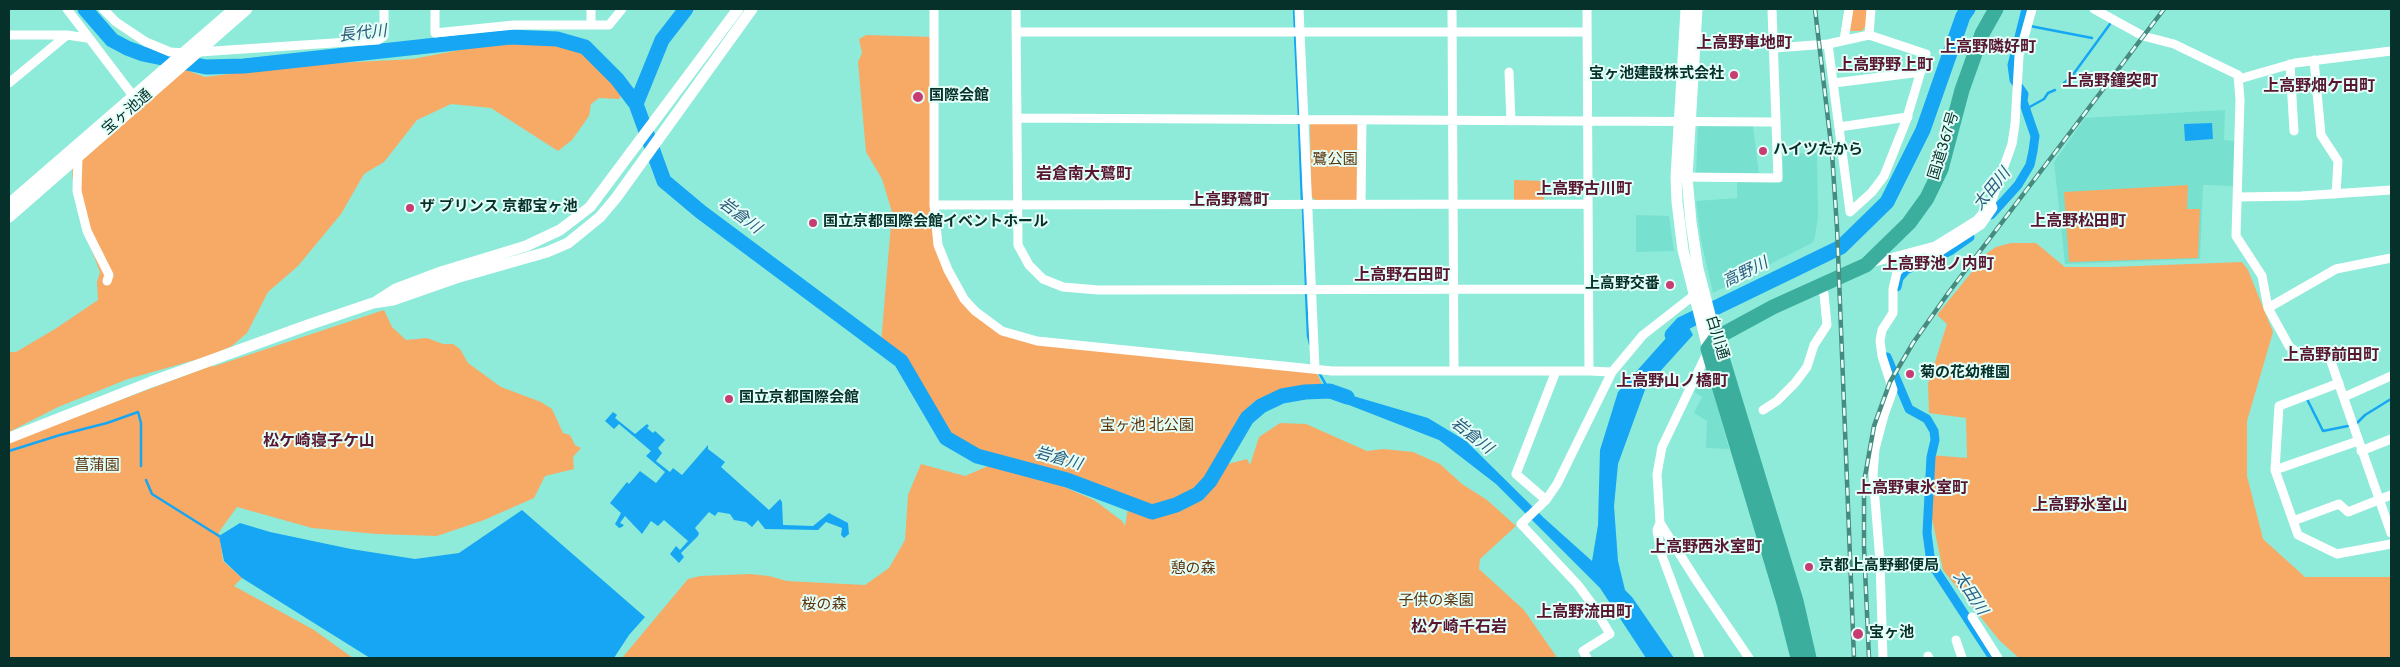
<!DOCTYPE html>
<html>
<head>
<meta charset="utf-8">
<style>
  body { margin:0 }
  #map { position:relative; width:2400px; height:667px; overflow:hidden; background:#8eebda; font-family:Overpass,sans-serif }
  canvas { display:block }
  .frame { position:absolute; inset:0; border:10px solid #06312b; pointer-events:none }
</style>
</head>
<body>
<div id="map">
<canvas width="2400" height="667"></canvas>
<div class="frame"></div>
</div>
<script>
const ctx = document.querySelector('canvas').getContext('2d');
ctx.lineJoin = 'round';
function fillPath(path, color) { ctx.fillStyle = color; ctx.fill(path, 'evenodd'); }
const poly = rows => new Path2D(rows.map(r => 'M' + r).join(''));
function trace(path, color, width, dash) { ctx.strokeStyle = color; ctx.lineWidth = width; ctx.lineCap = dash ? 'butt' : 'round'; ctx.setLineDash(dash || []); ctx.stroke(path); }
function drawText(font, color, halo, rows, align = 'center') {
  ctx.font = font + ' Overpass,"Noto Sans JP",sans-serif'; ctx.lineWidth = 4; ctx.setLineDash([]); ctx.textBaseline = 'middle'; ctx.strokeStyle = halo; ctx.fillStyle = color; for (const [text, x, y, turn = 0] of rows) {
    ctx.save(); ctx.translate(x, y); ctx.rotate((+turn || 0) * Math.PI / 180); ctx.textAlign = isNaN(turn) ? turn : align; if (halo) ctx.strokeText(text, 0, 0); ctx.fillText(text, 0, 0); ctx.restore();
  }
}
fillPath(poly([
  [2225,110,2224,140,2235,141,2234,186,2203,185,2200,259,2065,264,2054,162,2085,118],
  [1698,124,1753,126,1759,175,1696,174],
  [1783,153,1817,153,1818,217,1815,237,1812,243,1713,293,1701,240,1696,201,1737,198,1737,182,1783,182],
  [1636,215,1669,216,1674,251,1636,252],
  [1707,368,1729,449,1706,448,1707,421,1694,413,1702,397,1694,392]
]), '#78e0cf');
fillPath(poly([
  [1851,9,1867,9,1867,24,1862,31,1849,31],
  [866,35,934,37,938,245,975,311,1019,338,1315,369,1324,389,1305,387,1263,397,1251,404,1238,422,1228,447,1206,484,1189,496,1153,510,1046,468,1037,470,982,455,955,440,942,425,903,361,881,343,892,212,882,179,866,152,858,62,862,53,859,39],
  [511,40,550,41,574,47,594,64,623,93,619,99,599,98,591,104,589,116,572,140,558,151,491,108,451,104,417,120,384,162,364,174,341,214,298,266,268,292,247,333,232,346,209,356,128,379,58,407,9,432,9,352,16,352,55,329,98,300,97,282,100,272,84,230,72,175,73,164,177,70,186,70,205,77,299,65,413,59],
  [1313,123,1356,123,1359,127,1359,198,1355,202,1316,201,1311,196,1310,125],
  [1514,180,1544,181,1544,200,1514,201],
  [2188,185,2187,209,2200,209,2198,258,2069,262,2064,192],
  [2011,243,2036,243,2065,267,2111,267,2242,262,2248,270,2273,332,2247,421,2247,476,2263,539,2305,577,2391,577,2391,658,2019,658,1999,640,1943,570,1931,514,1930,455,1967,458,1966,418,1929,413,1928,384,1947,324,1937,315,1987,253,1996,247],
  [384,310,392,327,406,340,427,338,443,344,453,344,460,349,468,363,501,387,541,402,552,409,563,433,570,435,575,445,581,448,573,457,574,469,545,476,534,498,484,520,437,536,377,534,312,528,237,507,219,532,223,561,242,578,234,586,314,630,353,658,9,658,9,442,213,365,212,367],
  [1280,423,1306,424,1367,451,1383,449,1413,452,1440,464,1462,484,1487,500,1516,526,1480,559,1479,569,1524,610,1556,656,1554,658,622,658,688,579,700,576,750,574,769,576,787,581,865,585,889,568,905,540,908,495,921,464,965,476,988,466,1032,473,1094,500,1122,521,1125,526,1128,508,1141,513,1164,515,1194,502,1206,492,1228,464,1247,459,1250,465,1259,437]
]), '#f7aa66');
fillPath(poly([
  [2212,123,2213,139,2185,141,2184,124],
  [1684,318,1693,335,1646,387,1618,464,1614,506,1618,561,1625,590,1632,597,1674,658,1646,658,1600,588,1496,484,1439,440,1336,400,1326,388,1428,418,1466,441,1544,518,1592,561,1598,525,1600,450,1618,392],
  [613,412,617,415,615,418,635,434,647,424,649,426,647,428,653,433,655,431,665,440,658,448,662,453,656,461,670,472,673,468,682,475,708,445,708,449,725,462,721,467,769,510,780,499,782,502,783,525,813,526,829,513,848,523,849,534,844,538,841,535,842,528,826,522,818,530,765,529,758,520,752,527,746,522,734,520,730,514,718,512,715,516,709,512,695,528,699,533,698,536,681,553,684,557,679,563,670,554,676,546,680,550,688,541,664,520,658,526,651,521,642,534,625,516,620,523,624,525,622,527,619,528,615,524,621,513,610,503,627,482,629,484,640,471,656,483,665,472,646,456,651,451,619,424,614,429,605,421],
  [522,510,645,617,629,635,614,658,370,658,242,578,224,561,219,536,240,523,270,532,351,549,415,559,459,553]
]), '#16a6f4');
trace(poly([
  [1294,9,1295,30],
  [2030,26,2092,38],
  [1295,35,1299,117],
  [2063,84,2072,76,2110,24],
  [2026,109,2044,99,2048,93,2055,90],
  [1299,123,1302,202],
  [1303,208,1306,287],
  [1306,292,1308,336,1310,344],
  [1318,371,1329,390],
  [2307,399,2323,431,2348,426],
  [2356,424,2365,415,2391,399],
  [9,451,60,435,107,423,138,412,141,423,141,466],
  [146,480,152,494,219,536]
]), '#16a6f4', 2.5);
trace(poly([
  [1991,215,2018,185,2030,165,2033,151,2035,136,2023,101,2024,94,2014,80,2012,65,2026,9],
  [1934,259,1950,251,1970,237],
  [1897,287,1899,278,1906,270,1915,266],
  [1887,357,1909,409,1927,419,1934,431,1935,440,1931,457,1927,533,1931,563,1993,658]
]), '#16a6f4', 9);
trace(poly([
  [85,9,112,40,127,48,143,54,206,67,244,66,510,37,557,39,585,47,617,79,636,104,664,181,701,212,901,361,946,438,977,456,1067,480,1152,512,1176,505,1198,494,1210,481,1247,418,1261,406,1282,396,1305,392,1330,391,1347,397],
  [636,104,662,40,686,9],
  [1672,335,1682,324,1841,247,1887,202,1923,130,1963,16,1968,9]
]), '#16a6f4', 15);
trace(poly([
  [67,9,137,101],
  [103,9,116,22,146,42,170,52,184,53,378,40,384,36,384,9],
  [435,9,435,33,514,25,609,25,622,9],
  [591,9,591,24],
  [934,9,934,205,938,245,948,270,964,299,975,311,1002,331,1037,341,1332,371,1589,371,1612,372],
  [1016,9,1018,245,1029,265,1043,279,1063,287,1098,290,1589,289],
  [1299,9,1315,369],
  [1452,9,1454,371],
  [1587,9,1589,371],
  [2094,9,2143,36,2174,44,2238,75,2240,100,2236,236,2262,276,2268,308,2289,346,2296,352,2328,353,2391,533],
  [1016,32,1587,32],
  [9,35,67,35,87,38],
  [1869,35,1871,9],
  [1844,40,1849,9],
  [1774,48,1828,44,1869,35,1926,54,1906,121,1884,176,1872,192,1850,212,1828,44],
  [2314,60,2321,135,2338,161,2336,194],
  [2290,64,2294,131],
  [1509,72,1511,121],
  [2239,79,2295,63,2391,51],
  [9,83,67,35],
  [1834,83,1921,72],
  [1017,118,1776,122],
  [1839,127,1908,117],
  [78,156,77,191,87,231,109,275,107,281],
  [1681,177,1778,178,1772,9],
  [2237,197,2301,196,2391,190],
  [1361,204,1362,120],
  [934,205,1588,204],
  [1871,263,1935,246,1977,220,1991,203,2012,144,2015,124,2019,56,2032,9],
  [2268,308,2336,269,2391,258],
  [1708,351,1662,447,1657,474,1660,523,1698,583,1749,658],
  [2339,383,2279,406,2275,470,2298,535,2337,554,2391,544],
  [2344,397,2391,376],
  [1763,410,1777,401,1795,383,1807,367,1814,345,1827,325,1824,294,1820,286],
  [2361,451,2391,439],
  [2275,470,2358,441],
  [1546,500,1516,474,1556,371],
  [2293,521,2339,504,2348,512,2391,495],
  [1660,523,1657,530,1661,553,1700,658],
  [1972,617,1998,658],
  [1956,640,1962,658],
  [1928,656,1929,658],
  [1587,658,1583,651,1610,634,1592,604,1578,585,1521,524,1546,500,1557,484,1612,372,1643,335,1693,296],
  [1883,658,1880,562,1873,474,1875,449,1884,415,1893,390,1882,356,1880,341,1882,330,1893,313,1893,289,1897,272,1901,268,1936,254,1981,225,1993,208,1991,203]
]), '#fff', 9);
trace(poly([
  [1686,9,1676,177,1677,202,1683,250,1708,349],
  [1697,9,1687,177,1691,222,1698,269,1716,338],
  [9,204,234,9],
  [9,217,247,9],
  [377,301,396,289,441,272,526,246,560,230,590,207,738,9],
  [9,438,151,382,308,325,373,303,393,300,456,278,547,252,568,243,600,217,616,198,752,9]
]), '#fff', 11);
trace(poly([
  [1716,338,1796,601,1809,658],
  [1798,658,1784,603,1708,349,1716,338,1773,307,1866,265,1909,223,1927,198,1941,169,1962,90,1982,34,1996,9]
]), '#3bae9d', 15);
const rail = poly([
  [1815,9,1832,153,1837,228,1854,658],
  [1869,658,1864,547,1864,482,1874,426,1890,382,1913,343,1949,292,2164,9]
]);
trace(rail, '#478a7f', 4.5);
trace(rail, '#e4fef8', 2.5, [8]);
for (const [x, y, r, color] of [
  [1734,75,5,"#c73c72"],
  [918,97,6,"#c73c72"],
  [1763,151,5,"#c73c72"],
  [410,208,5,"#c73c72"],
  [813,223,5,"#c73c72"],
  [1670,285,5,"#c73c72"],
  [1910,374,5,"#c73c72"],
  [729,399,5,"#c73c72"],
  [1809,567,5,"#c73c72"],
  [1858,634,6,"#c73c72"]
]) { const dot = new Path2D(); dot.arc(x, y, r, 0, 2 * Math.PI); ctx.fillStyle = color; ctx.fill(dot); trace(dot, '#e4fef8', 2); }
drawText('bold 15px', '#06312b', '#e4fef8', [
  ["宝ヶ池建設株式会社",1724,75,"right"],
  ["国際会館",929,97],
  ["ハイツたから",1773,151],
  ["ザ プリンス 京都宝ヶ池",420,208],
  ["国立京都国際会館イベントホール",823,223],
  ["上高野交番",1660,285,"right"],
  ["菊の花幼稚園",1920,374],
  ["国立京都国際会館",739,399],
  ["京都上高野郵便局",1819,567],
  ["宝ヶ池",1869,634]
], 'left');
drawText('15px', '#06312b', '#e4fef8', [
  ["宝ヶ池通",128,113,-41],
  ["国道367号",1945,146,-73],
  ["白川通",1716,338,73]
]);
drawText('15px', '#5b340d', '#e4fef8', [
  ["鷺公園",1335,161],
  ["宝ヶ池 北公園",1147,427],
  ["菖蒲園",97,467],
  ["憩の森",1193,570],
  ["子供の楽園",1436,602],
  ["桜の森",824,606]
]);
drawText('italic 16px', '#2c5c7d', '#e4fef8', [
  ["長代川",363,35,-6],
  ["太田川",1993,190,-51],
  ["岩倉川",739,217,37],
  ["高野川",1746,274,-26],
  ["岩倉川",1471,437,38],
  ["岩倉川",1058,460,16],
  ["太田川",1969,594,57]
]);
drawText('bold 16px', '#591630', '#e4fef8', [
  ["上高野車地町",1744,45],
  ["上高野隣好町",1988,49],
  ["上高野野上町",1885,67],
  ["上高野鐘突町",2110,83],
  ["上高野畑ケ田町",2319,88],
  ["岩倉南大鷺町",1084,176],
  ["上高野古川町",1584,191],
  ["上高野鷺町",1229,202],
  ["上高野松田町",2078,223],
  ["上高野池ノ内町",1938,266],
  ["上高野石田町",1402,277],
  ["上高野前田町",2331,357],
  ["上高野山ノ橋町",1672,383],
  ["松ケ崎寝子ケ山",319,443],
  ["上高野東氷室町",1912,490],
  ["上高野氷室山",2080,507],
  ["上高野西氷室町",1706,549],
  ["上高野流田町",1584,614],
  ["松ケ崎千石岩",1459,629]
]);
</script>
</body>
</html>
